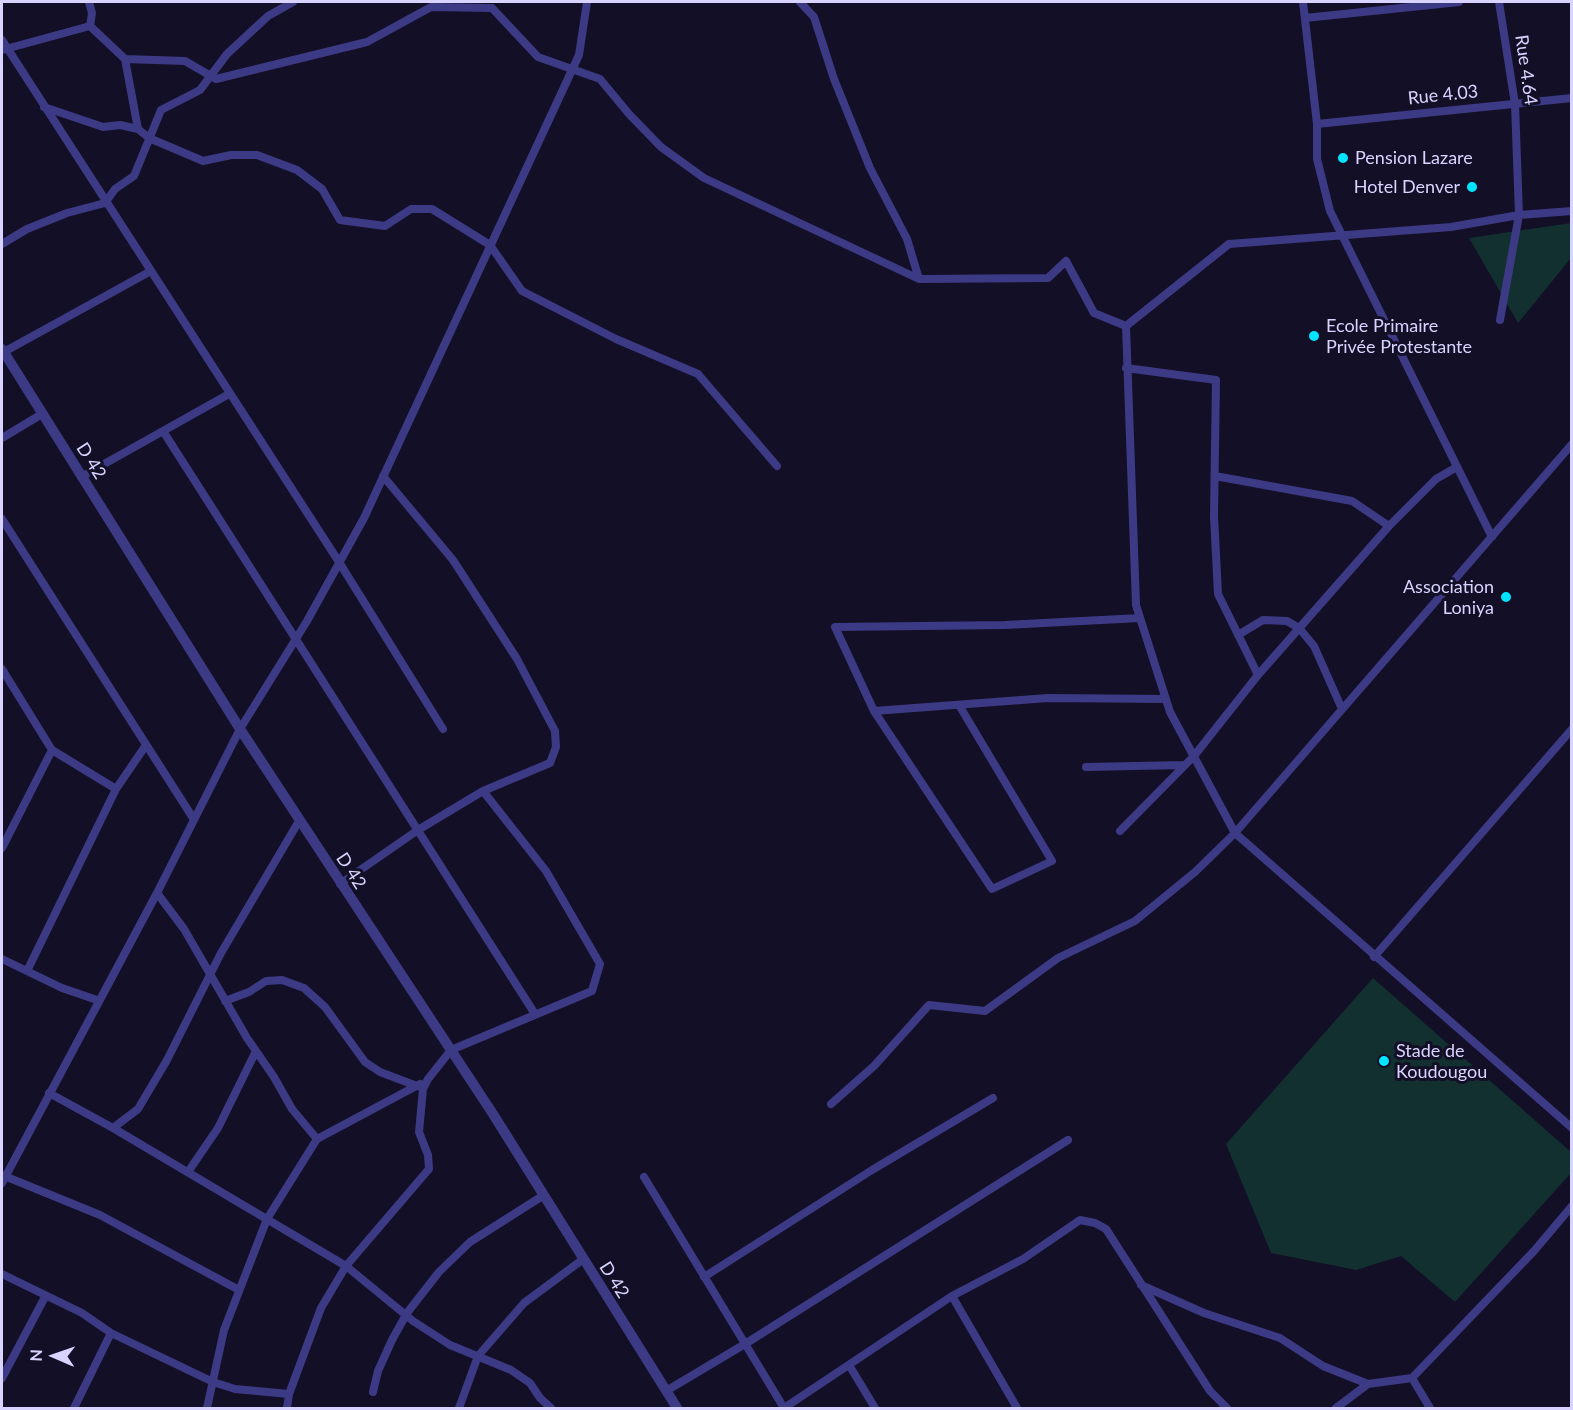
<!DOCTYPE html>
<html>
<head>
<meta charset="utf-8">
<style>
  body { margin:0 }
  #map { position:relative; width:1573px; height:1410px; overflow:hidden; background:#130f26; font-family:Lato,sans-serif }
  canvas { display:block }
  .frame { position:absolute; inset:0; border:3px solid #d9d4ff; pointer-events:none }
  .north { position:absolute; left:24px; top:1326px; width:60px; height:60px; -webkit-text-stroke:4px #130f26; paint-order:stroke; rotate:272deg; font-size:16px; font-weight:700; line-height:24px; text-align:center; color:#d9d4ff }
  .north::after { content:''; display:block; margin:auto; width:21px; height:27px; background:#d9d4ff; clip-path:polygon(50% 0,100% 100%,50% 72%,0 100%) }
</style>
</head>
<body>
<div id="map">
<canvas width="1573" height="1410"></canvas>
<div class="frame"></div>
<div class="north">N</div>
</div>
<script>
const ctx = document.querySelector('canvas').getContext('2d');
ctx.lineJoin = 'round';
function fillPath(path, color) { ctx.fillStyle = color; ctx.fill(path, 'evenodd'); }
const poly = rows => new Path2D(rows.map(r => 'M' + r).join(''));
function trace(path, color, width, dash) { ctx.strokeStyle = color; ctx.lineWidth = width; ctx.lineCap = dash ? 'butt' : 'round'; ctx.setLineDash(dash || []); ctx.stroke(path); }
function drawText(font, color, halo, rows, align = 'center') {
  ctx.font = font + ' Lato,sans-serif'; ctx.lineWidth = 6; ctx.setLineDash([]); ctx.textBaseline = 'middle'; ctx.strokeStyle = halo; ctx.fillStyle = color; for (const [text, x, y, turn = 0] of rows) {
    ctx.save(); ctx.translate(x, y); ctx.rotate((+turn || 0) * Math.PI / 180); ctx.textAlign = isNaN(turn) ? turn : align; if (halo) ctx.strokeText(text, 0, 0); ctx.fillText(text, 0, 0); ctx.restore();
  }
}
fillPath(poly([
  [1571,223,1571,258,1518,323,1469,238],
  [1373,978,1571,1152,1571,1173,1455,1302,1401,1256,1356,1270,1271,1253,1226,1144]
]), '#12302f');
trace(poly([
  [89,2,92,13,90,26],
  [800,2,814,17,834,79,870,168,907,239,919,279],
  [1303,2,1317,124,1317,159,1330,211,1492,537],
  [1499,2,1515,104,1519,215,1500,320],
  [1305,18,1459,2],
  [2,40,339,562,443,729],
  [2,50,90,26,125,59,185,61,216,79,367,42,431,7,492,8,538,57,600,79,629,114,661,147,704,178,919,279,1048,278,1066,261,1094,313,1126,326],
  [125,59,138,129],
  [44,107,103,127,120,125,138,129,149,138,203,161,231,155,257,155,297,170,322,189,340,220,385,226,411,209,432,209,490,245,522,291,616,339,698,374,777,466],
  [1317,124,1572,98],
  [1572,211,1519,215,1451,227,1229,244,1126,326,1136,605,1170,712,1235,833,1572,1128],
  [2,244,27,229,67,213,105,203,115,189,134,176,161,110,200,90,227,54,268,16,293,2],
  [2,353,149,272],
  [1126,368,1216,380,1214,516,1218,594,1258,675],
  [163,431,535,1014],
  [2,438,42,414],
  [1215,476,1352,501,1389,526],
  [81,477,229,394],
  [2,519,193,818],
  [1238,635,1263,620,1287,621,1299,628,1314,646,1342,709],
  [2,669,52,750,116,789,27,971],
  [959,705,1052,861,992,889,874,711,835,627,1005,625,1140,618],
  [874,711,1048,698,1166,699],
  [1086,767,1184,765],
  [116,789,146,745],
  [1120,831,1194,756,1258,675,1389,526,1436,479,1457,467],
  [2,848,52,750],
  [340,884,418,830,483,791,550,763,556,747,555,731,517,659,453,560,383,476],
  [157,893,184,929,247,1038,274,1077,292,1109,317,1139,267,1219,224,1330,207,1408],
  [1374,957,1572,729],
  [2,959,62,988,97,1000],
  [225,1001,249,992,266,981,282,980,304,988,325,1007,365,1062,380,1072,417,1086],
  [49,1093,113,1128,346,1266,413,1321,450,1345,511,1370,530,1383,540,1398,551,1408],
  [831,1104,874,1066,929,1005,985,1011,1058,958,1135,921,1195,872,1235,833,1572,444],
  [113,1128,138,1109,167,1060,221,953,299,821],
  [317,1139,420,1084],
  [188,1172,218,1128,256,1051],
  [2,1175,100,1215,239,1290],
  [644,1177,784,1408],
  [2,1183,157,893,240,729,307,621,364,518,579,55,587,2],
  [2,1274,82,1313,111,1333,213,1382,235,1389,289,1394],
  [704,1277,872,1170,993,1098],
  [1141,1285,1204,1313,1280,1338,1323,1366,1368,1384,1412,1378,1430,1408],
  [952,1296,1017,1408],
  [849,1365,875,1408],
  [2,1378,45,1297],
  [1412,1378,1534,1251,1572,1206],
  [666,1391,745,1344,1068,1140],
  [373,1392,378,1371,392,1340,407,1313,439,1272,470,1242,544,1195],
  [74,1408,111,1333],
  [287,1408,289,1394,321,1308,346,1266,429,1169,428,1155,419,1132,423,1089,428,1079,451,1050,592,991,600,964,546,871,483,791],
  [459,1408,478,1356,524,1303,582,1260],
  [784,1408,952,1296,1023,1259,1080,1220,1095,1223,1106,1229,1210,1391,1227,1408],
  [1336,1408,1368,1384]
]), '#3d3a85', 8);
trace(poly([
  [2,349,240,729,493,1114,677,1408]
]), '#3d3a85', 10);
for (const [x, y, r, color] of [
  [1343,158,6,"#00e5ff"],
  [1472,187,6,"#00e5ff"],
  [1314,336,6,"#00e5ff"],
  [1506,597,6,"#00e5ff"],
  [1384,1061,6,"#00e5ff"]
]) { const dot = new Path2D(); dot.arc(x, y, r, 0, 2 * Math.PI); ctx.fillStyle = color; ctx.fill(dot); trace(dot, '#130f26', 2); }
drawText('18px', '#d9d4ff', '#130f26', [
  ["Rue 4.64",1526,70,82],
  ["Rue 4.03",1443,95,-6],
  ["D 42",91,461,58],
  ["D 42",351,871,57],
  ["D 42",614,1280,58]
]);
drawText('18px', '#d9d4ff', '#130f26', [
  ["Pension Lazare",1355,158],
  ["Hotel Denver",1460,187,"right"],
  ["Ecole Primaire",1326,326],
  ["Privée Protestante",1326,347],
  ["Association",1494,587,"right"],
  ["Loniya",1494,608,"right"],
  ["Stade de",1396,1051],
  ["Koudougou",1396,1072]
], 'left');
</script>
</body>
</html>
